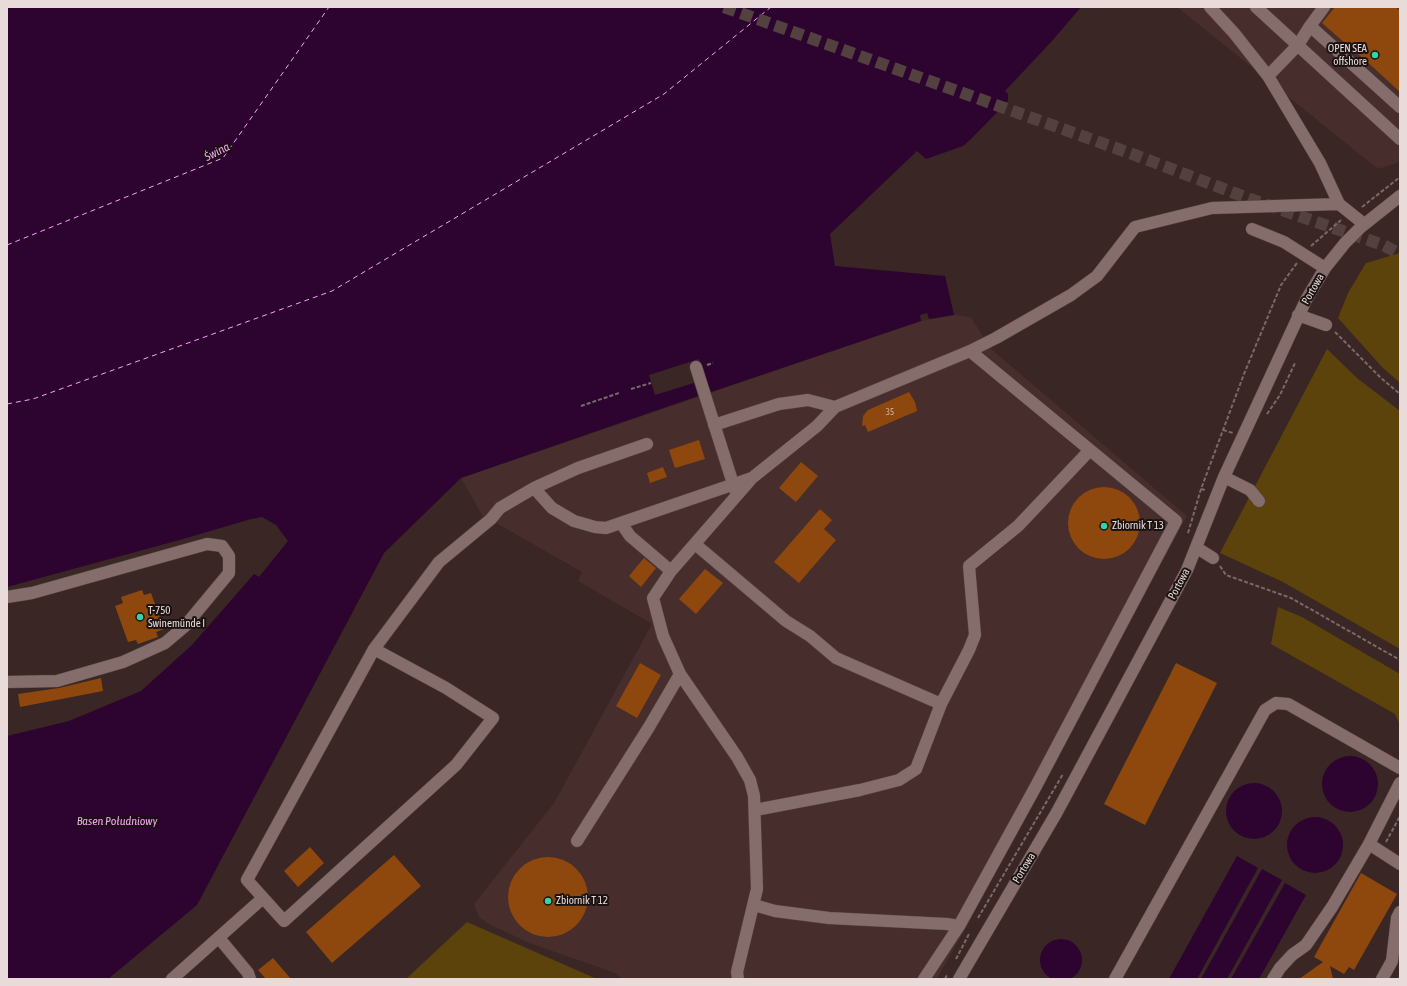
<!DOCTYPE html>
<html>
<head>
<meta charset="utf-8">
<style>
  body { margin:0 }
  #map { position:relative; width:1407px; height:986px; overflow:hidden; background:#392625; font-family:"Asap Condensed",sans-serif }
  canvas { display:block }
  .frame { position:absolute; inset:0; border:8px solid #e8dbda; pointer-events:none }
</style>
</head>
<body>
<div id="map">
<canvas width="1407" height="986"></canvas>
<div class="frame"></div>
</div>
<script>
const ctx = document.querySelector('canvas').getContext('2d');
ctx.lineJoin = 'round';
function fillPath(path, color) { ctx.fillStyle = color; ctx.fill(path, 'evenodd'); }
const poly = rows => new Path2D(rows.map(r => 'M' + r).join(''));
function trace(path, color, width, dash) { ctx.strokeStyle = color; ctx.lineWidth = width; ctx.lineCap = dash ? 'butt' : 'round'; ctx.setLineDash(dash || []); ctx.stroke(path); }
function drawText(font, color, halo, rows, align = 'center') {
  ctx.font = font + ' "Asap Condensed",sans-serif'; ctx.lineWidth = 4; ctx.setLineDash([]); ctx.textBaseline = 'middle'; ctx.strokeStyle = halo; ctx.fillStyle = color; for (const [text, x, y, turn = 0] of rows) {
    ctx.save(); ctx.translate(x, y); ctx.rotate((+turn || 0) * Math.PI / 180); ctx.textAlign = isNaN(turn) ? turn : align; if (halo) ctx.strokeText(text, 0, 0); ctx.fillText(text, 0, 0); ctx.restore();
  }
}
fillPath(poly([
  [1177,7,1400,7,1400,162,1378,169],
  [954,315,971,317,990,348,1187,516,967,926,937,979,622,979,615,973,529,943,489,924,479,917,474,904,554,803,652,624,578,581,582,572,482,515,461,478,921,321]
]), '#472d2b');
fillPath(poly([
  [1400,253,1400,383,1382,367,1338,318,1348,293,1366,263],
  [1327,349,1357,378,1400,411,1400,649,1283,582,1220,553],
  [1278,607,1302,617,1400,674,1400,725,1395,714,1271,644],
  [467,922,597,979,406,979]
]), '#5c430b');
fillPath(poly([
  [7,7,1081,7,1051,42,1005,91,1008,94,1008,101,971,139,963,146,926,159,917,151,830,234,835,266,945,276,954,315,929,319,927,313,920,315,921,321,711,392,699,359,649,375,655,395,694,383,698,396,461,478,384,553,197,905,108,979,7,979,7,736,69,721,141,691,192,645,254,574,259,577,288,541,276,525,262,517,251,519,183,539,7,587],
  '1322 784a28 28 0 1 1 56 0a28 28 0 1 1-56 0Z',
  '1226 811a28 28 0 1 1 56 0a28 28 0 1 1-56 0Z',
  '1287 845a28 28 0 1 1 56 0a28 28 0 1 1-56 0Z',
  [1237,856,1258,868,1197,979,1169,979],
  [1262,869,1282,880,1227,979,1201,979],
  [1285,883,1306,895,1259,979,1231,979],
  '1040 960a21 21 0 1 1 42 0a21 21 0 1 1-42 0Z'
]), '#2d032f');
trace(poly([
  [7,245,223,158,329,7],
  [7,404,33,399,332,291,664,94,771,7]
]), '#f7a4f9', 1, [5, 4]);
fillPath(poly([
  [1335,7,1396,7,1400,11,1400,92,1363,58,1353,51,1351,52,1344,46,1346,44,1322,23],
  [909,392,915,402,917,411,868,432,865,425,862,426,863,416,868,410],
  [699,440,705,459,675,468,669,450],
  [801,462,818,476,796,502,779,488],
  [663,467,667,477,650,483,647,473],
  '1068 523a36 36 0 1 1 72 0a36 36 0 1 1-72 0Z',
  [820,509,832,520,824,529,836,540,799,583,774,562],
  [644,558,656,568,641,587,629,576],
  [705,569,723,583,696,614,679,599],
  [142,590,144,595,151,593,164,629,156,632,158,637,138,644,136,640,128,642,115,606,123,603,121,597],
  [640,663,661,675,637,718,616,706],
  [1176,663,1217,683,1145,825,1104,804],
  [101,678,103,691,20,707,18,694,59,688],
  [310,847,324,863,298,887,284,871],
  [394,855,421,886,332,963,306,932],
  '508 897a40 40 0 1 1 80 0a40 40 0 1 1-80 0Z',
  [1361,873,1397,894,1354,970,1349,967,1344,974,1330,966,1333,979,1299,979,1323,962,1314,957],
  [273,958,291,979,266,979,258,970]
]), '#8e480e');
trace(poly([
  [724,7,1135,155,1250,199,1383,245,1400,254]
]), '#534140', 12, [12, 6]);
const minor = poly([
  [1210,7,1234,33,1268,76,1320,163,1339,204,1364,224],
  [1256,7,1400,139],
  [1310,26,1324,7],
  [1268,76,1298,45,1310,26,1400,107],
  [1252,229,1284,242,1325,268],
  [1298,315,1326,325],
  [696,367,735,490],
  [714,425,779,404,808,400,835,407,970,351,996,338,1071,295,1097,276,1135,227,1212,208,1339,204],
  [1224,477,1250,490,1259,501],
  [534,488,552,508,574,521,595,527,606,528,752,478,817,426,835,407],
  [621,523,630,536,671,571],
  [695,544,786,621,810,636,836,658,941,704],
  [1197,548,1213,558],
  [7,597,32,593,207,544,222,546,229,556,229,573,185,626,165,643,123,662,57,681,7,682],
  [374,649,446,688,493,718,456,765,284,921,247,880,374,649,439,562,491,519,500,508,534,488,578,468,647,444],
  [680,674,737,757,750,780,754,796,757,889,737,972,738,979],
  [755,810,860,790,899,780,916,769,941,704,969,650,975,635,969,566,1018,526,1090,450],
  [577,841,649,727,680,674,663,636,653,598,671,571,752,478],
  [1369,844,1400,864],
  [754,905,775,911,829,918,947,924,959,926],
  [219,938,248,973,250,979],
  [172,979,263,898],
  [924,979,959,926,1036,786,1176,521,970,351],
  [959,979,1057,812,1187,570,1224,477,1306,300,1325,268,1345,243,1361,227,1400,196],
  [1115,979,1265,710,1276,703,1288,704,1400,768],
  [1273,979,1280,968,1292,955,1306,945,1332,907,1369,844,1400,783],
  [1382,979,1392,961,1397,918,1400,912]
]);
trace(minor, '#544443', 13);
trace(poly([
  [1362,207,1400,177],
  [1311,246,1341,220],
  [1335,332,1381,378,1400,394],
  [707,365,713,363],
  [631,389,651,383],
  [581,406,619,393],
  [1267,414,1280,395,1295,363],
  [1223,430,1233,433],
  [1201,489,1205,490],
  [1188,533,1201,489,1244,374,1281,285,1297,263],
  [1220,566,1226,575,1291,598,1400,660],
  [1386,842,1400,816],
  [978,918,1063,774],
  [956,959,969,934],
  [945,979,947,975],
  [1399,979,1400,977]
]), '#796968', 2, [4, 2]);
trace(minor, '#846d6b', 12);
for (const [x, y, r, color] of [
  [1375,55,4,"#33d4a8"],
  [1104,526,4,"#33d4a8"],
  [140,617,4,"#33d4a8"],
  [548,901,4,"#33d4a8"]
]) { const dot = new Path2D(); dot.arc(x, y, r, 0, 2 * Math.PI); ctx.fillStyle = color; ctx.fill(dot); trace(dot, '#1a1211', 1.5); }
drawText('9px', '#d2b6a7', null, [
  ["35",890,412]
]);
drawText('11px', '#e8dbda', '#1a1211', [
  ["OPEN SEA",1367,49,"right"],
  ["offshore",1367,62,"right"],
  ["Zbiornik T 13",1112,526],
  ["T-750",148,611],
  ["Swinemünde I",148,624],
  ["Zbiornik T 12",556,901]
], 'left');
drawText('11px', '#e8dbda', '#1a1211', [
  ["Portowa",1313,289,-60],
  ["Portowa",1179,584,-62],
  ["Portowa",1024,868,-59]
]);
drawText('italic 12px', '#f7a4f9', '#1a1211', [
  ["Świna",217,152,-27],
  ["Basen Południowy",117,821]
]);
</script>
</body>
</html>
